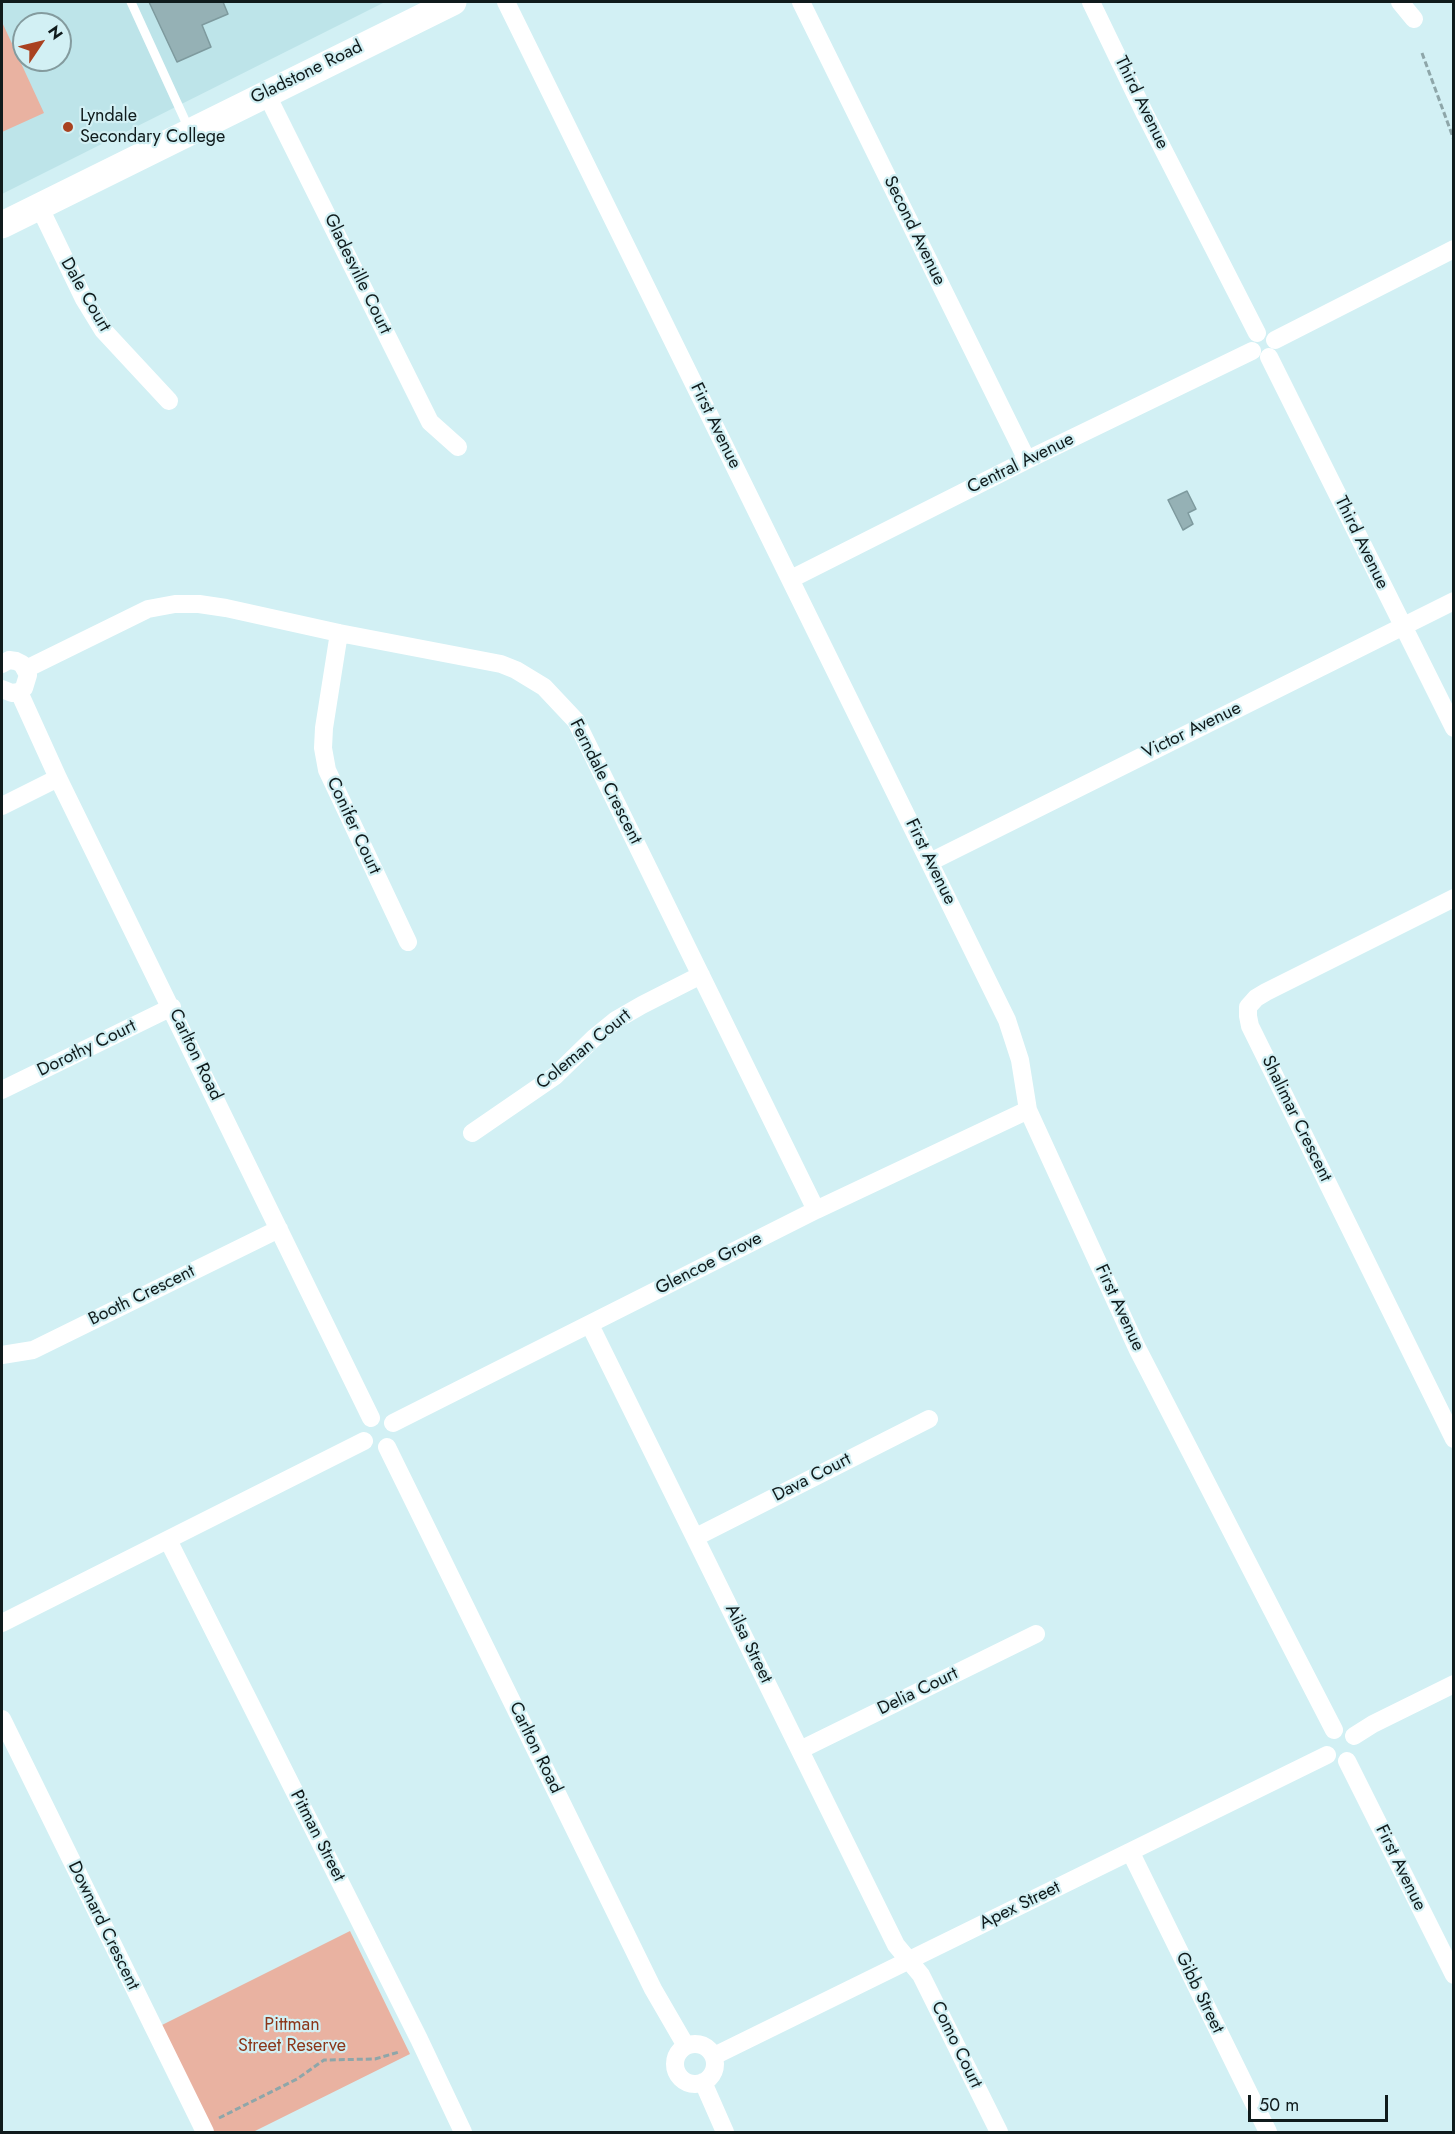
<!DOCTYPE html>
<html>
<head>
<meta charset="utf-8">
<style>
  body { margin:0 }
  #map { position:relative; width:1455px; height:2134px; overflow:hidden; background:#d2f0f4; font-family:Jost,sans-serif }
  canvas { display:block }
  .frame { position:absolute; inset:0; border:3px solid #101b1c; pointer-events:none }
  .north { position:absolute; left:12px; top:12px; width:60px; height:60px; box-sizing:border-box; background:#d2f0f4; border:2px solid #849b9e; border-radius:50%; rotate:55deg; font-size:16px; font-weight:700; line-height:24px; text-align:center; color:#101b1c }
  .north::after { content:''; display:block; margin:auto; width:21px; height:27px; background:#a94220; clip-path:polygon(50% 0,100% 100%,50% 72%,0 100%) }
  .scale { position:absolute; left:1248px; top:2095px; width:140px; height:27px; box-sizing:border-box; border:3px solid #101b1c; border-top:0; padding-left:8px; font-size:18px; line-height:21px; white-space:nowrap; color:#101b1c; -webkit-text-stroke:4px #d2f0f4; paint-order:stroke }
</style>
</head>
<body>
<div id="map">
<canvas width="1455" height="2134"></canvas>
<div class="frame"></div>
<div class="north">N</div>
<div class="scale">50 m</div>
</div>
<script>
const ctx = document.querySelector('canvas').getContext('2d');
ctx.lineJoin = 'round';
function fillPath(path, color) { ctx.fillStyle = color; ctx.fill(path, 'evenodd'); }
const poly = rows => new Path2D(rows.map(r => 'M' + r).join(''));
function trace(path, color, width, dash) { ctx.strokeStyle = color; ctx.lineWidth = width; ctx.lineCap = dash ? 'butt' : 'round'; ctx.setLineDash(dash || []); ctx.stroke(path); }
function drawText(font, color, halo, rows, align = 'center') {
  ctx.font = font + ' Jost,sans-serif'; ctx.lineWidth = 4.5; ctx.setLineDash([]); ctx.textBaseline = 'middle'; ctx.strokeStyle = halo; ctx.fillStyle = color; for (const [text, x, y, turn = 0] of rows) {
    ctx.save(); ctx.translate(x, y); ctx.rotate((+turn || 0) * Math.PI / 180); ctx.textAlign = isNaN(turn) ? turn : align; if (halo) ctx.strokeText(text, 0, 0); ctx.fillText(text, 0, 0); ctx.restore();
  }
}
fillPath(poly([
  [2,2,385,2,2,194],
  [24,24,60,24,60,60,24,60]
]), '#bde4e9');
fillPath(poly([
  [2,22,44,113,2,132],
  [350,1931,410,2054,253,2132,213,2132,160,2026]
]), '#e9b2a1');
const building = poly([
  [149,2,223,2,228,14,202,25,211,47,177,62,149,2],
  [1187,491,1196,509,1188,513,1193,524,1183,530,1168,500,1187,491]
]);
fillPath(building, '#95b1b5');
trace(building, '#7e9a9e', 1.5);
trace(poly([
  [1422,53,1454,140],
  [219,2118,297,2079,324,2060,375,2059,399,2052]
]), '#8ea6a9', 3, [6, 3]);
trace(poly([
  [131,2,189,129]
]), '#fff', 9);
trace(poly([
  [506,2,1007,1020,1020,1060,1028,1110,1137,1348,1334,1730],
  [801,2,1027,460],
  [1091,2,1145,114,1257,333],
  [1400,2,1414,19],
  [266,93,430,422,458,447],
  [39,206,84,299,103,330,169,401],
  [1275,340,1454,249],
  [1269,357,1454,728],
  [791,579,1027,460,1252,351],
  [339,633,324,728,323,748,327,770,408,942],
  [2,664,9,660,16,661,22,664,28,675,24,688,19,692,12,693,2,689],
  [26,669,148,609,175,604,199,604,226,608,339,633,501,664,516,670,544,687,576,721,816,1210],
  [19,692,58,778,371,1418],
  [2,806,58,778],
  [930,862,1454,601],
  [1454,898,1266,992,1256,998,1248,1007,1248,1016,1250,1026,1454,1439],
  [2,1090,172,1007],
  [472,1133,555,1076,594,1038,616,1020,642,1005,701,975],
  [590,1325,896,1945,921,1975,999,2132],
  [2,1355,33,1350,279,1229],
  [393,1423,816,1210,1028,1110],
  [387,1447,653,1989,686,2046],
  [696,1537,929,1419],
  [168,1540,419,2039,463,2132],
  [2,1623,364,1441],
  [2,1719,205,2132],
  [1354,1736,1373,1724,1454,1684],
  [800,1750,1036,1634],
  [1347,1761,1454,1975],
  [1131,1853,1268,2132],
  '675 2064a20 20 0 1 1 40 0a20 20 0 1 1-40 0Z',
  [714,2056,1327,1755],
  [703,2082,725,2132]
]), '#fff', 18);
trace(poly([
  [2,225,453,2]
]), '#fff', 27);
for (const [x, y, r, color] of [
  [68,127,6,"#a94220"]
]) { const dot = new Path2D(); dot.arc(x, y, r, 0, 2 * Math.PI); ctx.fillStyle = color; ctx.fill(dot); trace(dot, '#d2f0f4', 2); }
drawText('18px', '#101b1c', '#d2f0f4', [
  ["Gladstone Road",307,73,-26],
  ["Third Avenue",1141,103,64],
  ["Second Avenue",914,231,64],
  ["Gladesville Court",357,274,64],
  ["Dale Court",85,295,60],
  ["First Avenue",715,426,64],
  ["Central Avenue",1021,464,-26],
  ["Third Avenue",1361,543,64],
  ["Victor Avenue",1192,731,-26],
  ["Ferndale Crescent",605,782,63],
  ["Conifer Court",353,826,65],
  ["First Avenue",930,862,64],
  ["Dorothy Court",87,1049,-26],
  ["Coleman Court",584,1050,-39],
  ["Carlton Road",195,1055,64],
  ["Shalimar Crescent",1296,1119,64],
  ["Glencoe Grove",709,1264,-27],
  ["Booth Crescent",142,1296,-26],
  ["First Avenue",1119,1308,65],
  ["Dava Court",812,1478,-27],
  ["Ailsa Street",748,1644,64],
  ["Delia Court",918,1692,-26],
  ["Carlton Road",535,1748,64],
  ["Pitman Street",317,1836,63],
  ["First Avenue",1400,1868,64],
  ["Apex Street",1020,1906,-26],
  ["Downard Crescent",103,1926,64],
  ["Gibb Street",1199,1993,64],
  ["Como Court",956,2045,64]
]);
drawText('18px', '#101b1c', '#d2f0f4', [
  ["Lyndale",80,117],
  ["Secondary College",80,138]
], 'left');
drawText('18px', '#8b3619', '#d2f0f4', [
  ["Pittman",292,2026],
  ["Street Reserve",292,2047]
]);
</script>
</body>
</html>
